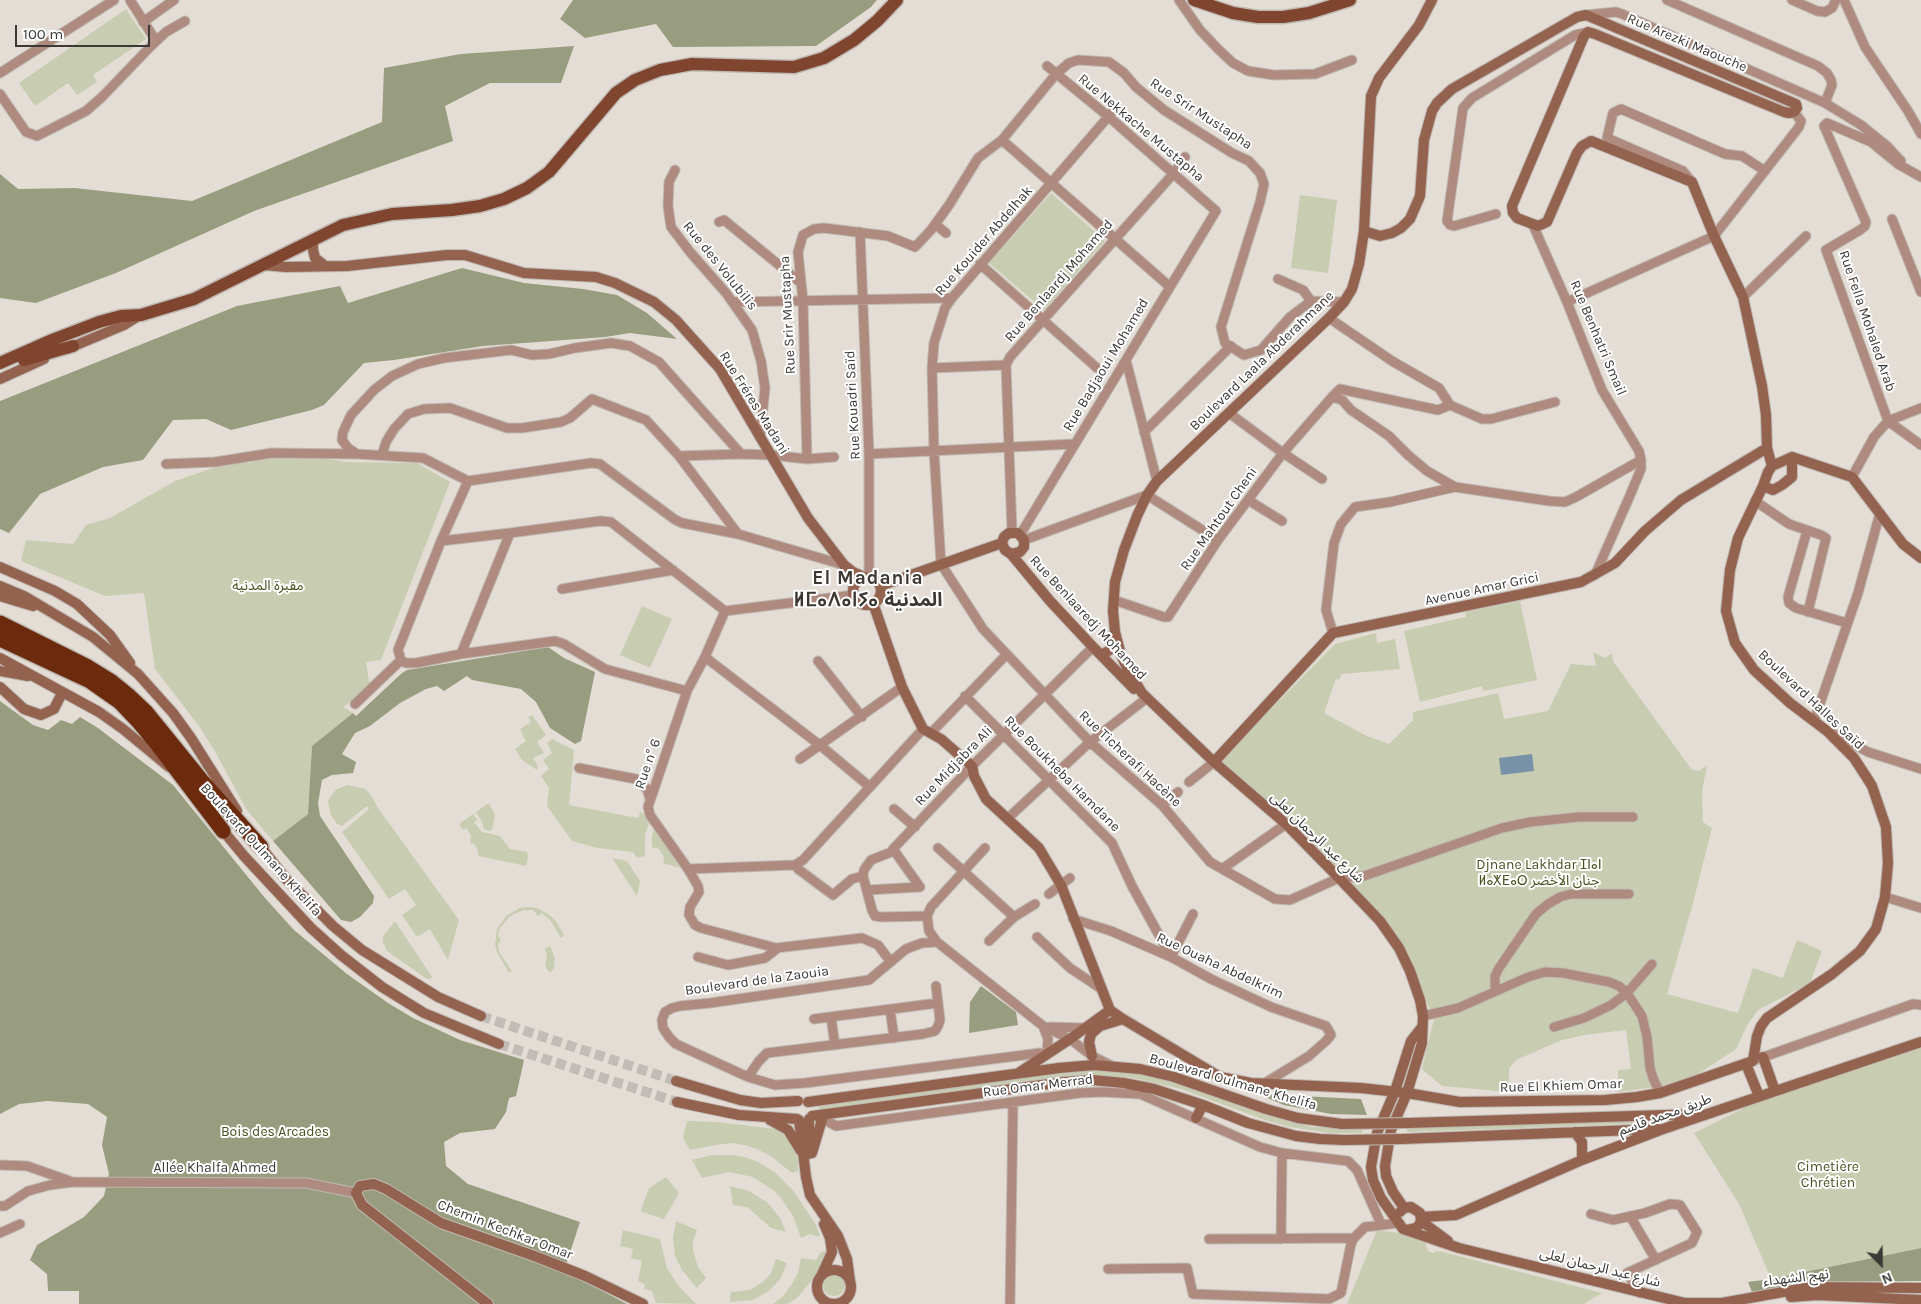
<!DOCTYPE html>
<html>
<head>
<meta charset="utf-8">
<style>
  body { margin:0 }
  #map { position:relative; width:1921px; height:1304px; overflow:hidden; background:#e4ddd6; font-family:Karla,sans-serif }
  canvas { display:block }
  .north { position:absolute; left:1856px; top:1239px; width:50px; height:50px; -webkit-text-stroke:4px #fff; paint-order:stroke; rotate:157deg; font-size:14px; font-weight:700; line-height:20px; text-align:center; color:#3b3936 }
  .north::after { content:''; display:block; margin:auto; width:18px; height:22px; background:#3b3936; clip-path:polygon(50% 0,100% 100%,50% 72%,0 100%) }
  .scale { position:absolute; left:15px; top:25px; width:135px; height:22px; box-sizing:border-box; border:2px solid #3b3936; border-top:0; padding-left:6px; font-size:15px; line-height:18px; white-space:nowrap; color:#3b3936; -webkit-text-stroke:4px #fff; paint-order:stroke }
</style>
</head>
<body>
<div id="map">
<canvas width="1921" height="1304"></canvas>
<div class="north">N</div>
<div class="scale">100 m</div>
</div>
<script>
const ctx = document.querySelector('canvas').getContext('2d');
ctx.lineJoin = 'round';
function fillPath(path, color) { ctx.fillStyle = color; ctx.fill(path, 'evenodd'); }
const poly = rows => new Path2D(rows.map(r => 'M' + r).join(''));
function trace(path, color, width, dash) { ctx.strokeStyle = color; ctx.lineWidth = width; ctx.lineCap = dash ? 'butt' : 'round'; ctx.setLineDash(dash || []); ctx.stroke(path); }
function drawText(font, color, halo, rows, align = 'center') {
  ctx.font = font + ' Karla,"Noto Sans Arabic","Noto Sans Tifinagh",sans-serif'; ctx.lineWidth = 4; ctx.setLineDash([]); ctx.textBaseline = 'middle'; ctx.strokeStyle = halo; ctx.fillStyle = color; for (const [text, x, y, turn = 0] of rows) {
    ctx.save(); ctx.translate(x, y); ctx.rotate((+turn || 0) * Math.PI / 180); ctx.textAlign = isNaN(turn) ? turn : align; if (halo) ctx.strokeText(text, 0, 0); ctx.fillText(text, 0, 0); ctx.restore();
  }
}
fillPath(poly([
  [126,9,146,39,93,75,97,82,77,95,68,83,35,106,19,83],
  [1051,193,1105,241,1044,310,989,263],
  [1300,195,1337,200,1328,273,1291,268],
  [277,455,321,458,346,462,417,463,450,482,381,660,366,662,370,688,343,707,353,713,312,746,308,814,273,841,246,809,216,753,199,726,155,669,144,593,105,596,21,561,26,540,73,544,86,525,110,518,175,481,236,460,249,463],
  [1520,601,1537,680,1483,691,1482,686,1420,702,1404,631,1466,617,1465,612],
  [642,606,672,619,650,668,620,655],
  [1376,633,1377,643,1395,639,1400,669,1342,674,1339,680,1336,679,1324,713,1367,736,1389,744,1413,720,1413,712,1498,693,1504,719,1548,711,1571,664,1596,666,1593,652,1605,658,1612,653,1613,661,1692,770,1699,771,1707,765,1702,791,1703,822,1712,828,1693,903,1667,994,1738,1013,1753,968,1783,978,1797,940,1822,951,1810,983,1758,1010,1748,1024,1736,1049,1692,1078,1664,1086,1618,1092,1618,1070,1631,1069,1626,1030,1584,1035,1562,1040,1516,1060,1509,1069,1509,1092,1442,1086,1422,1069,1434,1019,1410,964,1384,921,1219,762,1335,644],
  [532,715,546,735,537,742,544,753,533,758,538,766,537,770,522,760,515,749,526,741,520,729,531,722,528,717],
  [552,739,574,750,569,805,638,818,641,811,649,823,645,835,645,856,637,858,633,852,597,848,572,841,547,806,549,788,541,776,549,769,543,760,552,753,547,743],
  [348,785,365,789,371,795,378,808,459,920,448,960,430,929,417,937,402,915,416,905,405,889,389,899,342,832,369,809,367,806,342,826,337,824,331,815,328,802,330,797,337,789],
  [489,803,495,815,492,830,489,831,483,828,483,824,476,812],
  [473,814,477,820,474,822,482,832,500,836,510,849,527,852,528,856,526,866,478,856,478,851,474,844,470,843,471,835,466,828,463,830,459,824],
  [654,829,680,868,663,863,664,857,662,854,659,849,652,847,652,836],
  [612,858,627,861,640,881,637,896],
  [528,907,537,908,549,915,555,920,564,935,561,938,550,920,542,913,538,916,533,910,524,910,510,916,500,928,498,935,501,941,498,943,499,952,512,971,509,973,497,952,495,944,497,929,506,916,520,908],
  [395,921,432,977,431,979,427,979,387,951,383,942,383,936],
  [550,946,555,958,554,968,550,973,545,966,547,956,545,949],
  [1921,1048,1921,1248,1771,1279,1739,1204,1694,1133,1746,1107],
  [1110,1070,1169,1079,1290,1122,1313,1127,1362,1129,1362,1133,1330,1133,1290,1127,1265,1120,1181,1089,1129,1077,1082,1076,1005,1085,932,1094,820,1113,819,1106,1005,1079,1075,1071],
  [1643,1120,1644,1123,1494,1129,1407,1132,1406,1127],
  [687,1121,718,1122,775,1129,782,1133,792,1144,798,1160,798,1171,792,1173,772,1157,757,1149,744,1145,732,1143,716,1145,690,1150,683,1138],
  [711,1155,732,1155,744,1157,756,1161,776,1173,795,1193,816,1225,820,1235,819,1237,810,1234,801,1238,793,1216,781,1198,774,1191,753,1177,729,1172,702,1178,692,1160],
  [666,1177,679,1193,664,1219,642,1212,641,1210,649,1188],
  [730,1186,749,1191,768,1203,780,1218,786,1232,771,1228,747,1207,733,1205],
  [676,1221,697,1230,693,1241,693,1250,698,1267,706,1278,697,1288,682,1270,675,1256,673,1238],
  [623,1230,660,1239,667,1268,678,1285,696,1304,656,1303,652,1291,644,1289,645,1284,638,1281,642,1261,631,1258,633,1249,620,1246],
  [1377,1230,1406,1234,1417,1238,1425,1242,1428,1251,1433,1253,1437,1251,1443,1252,1602,1293,1584,1304,1347,1304],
  [825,1251,826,1254,822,1264,812,1280,797,1298,787,1304,773,1304,783,1296,792,1284,798,1273,801,1258,816,1260,821,1252],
  [776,1259,787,1263,781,1278,769,1291,753,1300,730,1302,731,1292,750,1290,764,1281,771,1273],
  '823 1285a11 11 0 1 1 22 0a11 11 0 1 1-22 0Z'
]), '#c8cdb1');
fillPath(poly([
  [573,0,877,0,871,7,816,46,673,47,656,24,585,38,560,19],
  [574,46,561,83,490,83,445,106,453,141,254,211,116,273,36,303,0,298,0,174,18,189,75,188,192,201,382,122,384,68,461,54],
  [462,268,524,283,583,289,617,295,647,313,677,339,630,333,605,337,483,346,394,360,364,363,324,405,312,410,231,430,206,419,173,420,143,460,103,467,40,494,9,533,0,529,0,401,237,306,340,286,348,303],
  [548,647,564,658,595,672,581,741,575,744,550,728,536,702,521,689,472,680,467,676,444,691,437,686,426,689,400,703,370,726,355,733,342,754,356,762,353,773,332,775,322,780,318,803,320,816,374,896,373,903,360,917,351,922,341,920,273,841,308,814,312,746,353,713,356,716,402,673,407,670],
  [0,701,33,725,48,730,61,720,72,724,80,717,98,728,173,785,265,898,294,930,347,974,388,1003,413,1018,460,1040,524,1060,516,1096,509,1098,506,1112,495,1129,460,1133,444,1142,446,1166,468,1184,580,1222,564,1271,627,1304,79,1304,79,1291,48,1291,47,1274,30,1260,37,1245,84,1217,104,1196,109,1174,102,1145,107,1117,88,1104,48,1101,19,1104,0,1114],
  [981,986,1016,1012,1018,1025,969,1033,970,1002],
  [1258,1094,1361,1099,1367,1115,1331,1114,1284,1105],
  [1921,1248,1921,1281,1812,1282,1752,1292,1748,1282,1771,1279]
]), '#989d7f');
fillPath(poly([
  [1532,754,1534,771,1501,775,1499,758]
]), '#7893a7');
trace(poly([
  [481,1016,676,1081],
  [499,1044,677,1102]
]), '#c2bcb6', 10, [10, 5]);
const street = poly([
  [130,0,156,41],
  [1179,0,1200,30,1218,49,1233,63,1248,71,1274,75,1315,74,1352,60],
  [1667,0,1818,66,1827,73,1831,80,1832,85,1825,103],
  [1792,0,1817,11,1825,12,1832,8,1836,0],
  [1844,0,1865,47,1908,111,1921,134],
  [1586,15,1616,12,1622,14,1825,103,1861,125,1887,146,1901,161],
  [143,22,174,0],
  [0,73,114,0],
  [0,94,26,132,37,136,86,111,102,97,151,46,166,32,185,21],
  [1114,110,952,298,945,308,934,343,932,368,934,451,941,564,983,629,1090,742,1162,805,1210,862,1275,899,1290,900,1339,878,1364,876,1502,828,1530,822,1579,817,1633,817],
  [1002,140,1169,286],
  [675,170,669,182,668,206,671,227,690,252,726,293,752,330,761,361,765,388,760,438],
  [1921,177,1898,164,1871,142,1827,123,1824,126,1866,222,1865,226,1860,230,1826,250,1888,421,1921,445],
  [1692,182,1683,171,1607,138,1613,113,1621,109,1725,154,1742,156,1765,171],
  [1496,214,1454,226,1450,225,1447,221,1463,108,1472,98,1575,35,1588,32],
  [1892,219,1921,292],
  [719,222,724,220,801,283],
  [935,224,946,233],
  [1533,225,1567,302,1602,390,1639,451,1641,460,1641,469,1628,500,1595,575],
  [860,232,869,454,869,577],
  [980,264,1097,368],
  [1278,279,1303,290,1311,301,1344,302],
  [1743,297,1806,236],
  [733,302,952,298],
  [1567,302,1714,236,1799,127,1801,121,1794,112],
  [1329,318,1392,361,1439,388,1450,405,1438,410,1340,389,1332,397,1342,400,1351,410,1389,436,1408,455,1427,471,1455,487,1549,501,1565,502,1576,497,1641,460],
  [1126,360,1157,481],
  [932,368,1006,365],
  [1450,405,1482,419,1491,419,1555,402],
  [1229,413,1283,453,1322,479],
  [1144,432,1231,346],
  [741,454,659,362,630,346,611,343,575,348,549,354,532,355,511,350,444,358,418,364,392,376,374,390,351,415,343,432,342,440,348,448,357,454,423,458,468,481,591,463,600,464,674,519,682,523,738,534,844,565],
  [869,454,1074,444],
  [382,455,386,442,394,429,408,414,424,409,450,408,507,428,522,428,561,422,570,418,592,399,646,420,679,456,738,534],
  [679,456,741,454,771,455,807,459,834,457],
  [807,459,803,301,798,252,803,235,814,229,824,228,888,236,915,247,931,230,949,205,978,158,1002,140,1056,74,1069,63,1078,60,1109,62,1124,73,1136,87,1164,110,1232,153,1249,161,1260,173,1264,184,1260,202,1221,327,1225,343,1244,355,1261,350,1290,317,1311,301],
  [166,464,215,462,272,453,355,454],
  [1852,477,1874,437,1888,421,1921,408],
  [468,481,441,541,398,650,401,660,406,663,416,663,461,654,555,641,564,644,605,669,687,691],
  [1248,500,1282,521],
  [1755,501,1789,524,1821,535,1826,538,1808,612],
  [1807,531,1788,597,1789,603,1796,608,1847,623],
  [1012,532,1006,365,1010,357,1174,173,1185,157],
  [1020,535,1216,211,1109,117,1047,66],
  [1024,540,1147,495,1218,540],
  [441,541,510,533],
  [562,589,673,570],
  [1114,600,1164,617,1168,617,1218,540,1283,453,1332,397],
  [725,611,705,657,687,691,648,807,650,815,688,869,698,886,699,892,690,907,689,915,695,925,701,928,776,948,862,938,878,945,890,961],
  [725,611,854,595],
  [1333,633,1326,610,1334,543,1341,524,1355,507,1390,502,1455,487],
  [461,654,510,533,600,521,611,522,725,611],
  [705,657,821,746,870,787],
  [818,661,862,717],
  [965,696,1112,843,1132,886,1171,957],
  [355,704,401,660],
  [1814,721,1858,593,1880,513],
  [931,733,1006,655],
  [1832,733,1868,752,1921,769],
  [800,759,902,687],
  [579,768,636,779,647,789,650,799],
  [1189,782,1214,762],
  [1162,805,1178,792],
  [894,809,915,827],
  [1008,818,1090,742,1147,698],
  [938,848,1014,917],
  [893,849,920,887],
  [795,865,798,869,833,895,852,879,863,876,864,870,871,860,894,851,893,849,972,766,1093,647],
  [688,869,795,865,803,860,923,729],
  [1222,869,1286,824],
  [863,876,872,910,875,916,882,917,927,916],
  [868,890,920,887],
  [1049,894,1070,878],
  [1885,897,1921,908],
  [1073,919,1111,931,1171,957,1211,979,1271,1007,1326,1026,1331,1035,1326,1041,1309,1056,1265,1083],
  [1037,937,1070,968,1100,988],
  [989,941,1014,917,1035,904],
  [937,942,929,931,928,923,927,916,931,907,985,848],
  [698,957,728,965,765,958,778,948],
  [1171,957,1193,914],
  [1495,991,1495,976,1499,968,1536,914,1548,904,1560,897,1571,894,1629,894],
  [890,1009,894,1038],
  [1423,1016,1458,1008,1528,977,1545,972,1563,973,1609,982,1619,986,1627,993,1642,1016,1647,1037,1650,1068,1653,1078,1660,1093],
  [831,1017,835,1045],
  [814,1019,938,1003],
  [1043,1026,1048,1039,1047,1053],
  [1050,1027,1086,1028],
  [1554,1027,1584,1018,1611,1005,1627,993,1652,964],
  [1040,1053,805,1083,775,1085,748,1077,676,1044,669,1037,663,1028,662,1020,665,1012,672,1008,680,1006,710,1003,869,980,906,949,922,943,937,942,1043,1026,1070,1039,1092,1056,1110,1065],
  [1758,1059,1913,1004,1921,1005],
  [748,1077,759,1061,767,1053,923,1034,935,1031,938,1026,940,1020,936,986],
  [825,1115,827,1121,836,1126,1080,1093,1101,1092,1140,1094,1260,1147,1282,1153,1348,1161,1357,1170,1381,1224],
  [0,1165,27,1166,70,1181],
  [0,1206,5,1206,28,1191,50,1185,73,1182,306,1183,356,1193],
  [1591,1214,1613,1220,1645,1213,1670,1204,1680,1205,1697,1232,1692,1243,1627,1273,1640,1293],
  [1630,1216,1656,1260],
  [0,1233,20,1224],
  [1209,1239,1354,1238],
  [1281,1239,1282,1153],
  [1108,1269,1187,1268,1193,1294,1329,1299,1341,1293,1351,1244,1354,1238,1365,1227,1398,1223],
  [1010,1304,1013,1103]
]);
const secondary = poly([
  [1364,231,1380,236,1392,233,1401,228,1410,219,1420,196,1424,140,1432,111,1437,103,1452,89,1577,17,1586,15,1796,104,1797,108,1794,112,1789,113,1784,112,1595,34,1588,32,1584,36,1512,206,1513,213,1517,218,1538,226,1547,222,1577,153,1582,146,1591,141,1692,182,1714,236,1743,297,1762,386,1766,415,1767,448,1772,466],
  [313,240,313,250,315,258,325,266],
  [263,265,286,267,347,266,447,255,465,255,524,273,596,277,615,283,654,302,676,320,720,369,808,518,844,565,853,572,864,577],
  [67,349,124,325,140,315],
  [0,379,44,359],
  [1792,457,1852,477,1903,544,1921,558],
  [1792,457,1792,477,1782,485,1773,490,1763,486,1768,472,1772,466,1792,457],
  [1011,554,1020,552,1024,547,1024,540,1018,533,1009,533,1004,537,1002,543,1005,550,1011,554,1050,601,1093,647,1134,689],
  [0,567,55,591,77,604,110,635,130,663],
  '853 591a14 14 0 1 1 28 0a14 14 0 1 1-28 0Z',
  [0,586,24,596,93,637,138,674,173,713,191,738,237,811],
  [880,586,1002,543],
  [0,596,33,606],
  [873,603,902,687,923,729,941,739,972,766,974,776,986,799,1039,848,1061,885,1110,1010,1123,1019,1220,1077,1251,1083,1361,1088,1407,1093,1460,1102,1605,1100,1637,1097,1660,1093,1753,1061,1757,1036,1761,1026,1767,1018,1832,974,1860,951,1876,929,1885,897,1888,863,1886,827,1872,786,1867,778,1854,758,1827,731,1790,703,1754,670,1735,643,1726,611,1730,570,1738,538,1763,486],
  [1101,655,1110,650,1117,642],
  [0,658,99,712,123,729,169,767],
  [0,671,28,676],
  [0,687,24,709,41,715,54,709,62,693],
  [1214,762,1333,633,1581,582,1615,563,1645,531,1681,500,1767,448],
  [220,827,244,856,311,928,341,955,382,987,424,1013,499,1044],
  [257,842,286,879,333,926,362,950,438,997,481,1016],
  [1422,1027,1411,1041,1395,1091,1377,1133,1371,1167,1373,1180,1381,1198,1403,1229,1459,1248,1685,1303,1722,1303,1811,1287,1921,1288],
  [1092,1056,1089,1042,1091,1034,1100,1026,1123,1019],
  [1763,1057,1775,1091],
  [1746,1064,1759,1096],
  [1020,1072,1070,1039,1110,1010],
  [676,1081,740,1100,761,1103,798,1101],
  [677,1102,739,1115,797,1119],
  [808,1102,1059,1068,1094,1065,1140,1069,1174,1077,1266,1109,1298,1118,1342,1124],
  [812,1116,1064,1082,1092,1080,1124,1083,1154,1089,1203,1105,1248,1123,1296,1136,1320,1139,1344,1140],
  [1196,1118,1203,1105],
  [770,1120,788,1130,801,1151],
  [799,1120,806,1177,810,1195,838,1236,847,1259,850,1281],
  [1409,1123,1698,1114],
  [1575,1132,1582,1142,1582,1160],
  [1402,1139,1658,1129],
  [812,1153,823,1116],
  [809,1154,809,1119],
  [1404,1208,1393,1192,1386,1176,1385,1166,1391,1130,1407,1093,1422,1043,1423,1016,1420,1000,1410,971,1399,948,1380,921,1339,878,1286,824,1214,762,1142,693,1127,668,1121,655,1115,632,1113,611,1115,582,1124,550,1137,516,1147,495,1157,481,1329,318,1344,302,1352,289,1359,264,1364,231,1371,96,1379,78,1419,25,1432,0],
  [1400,1212,1404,1208,1411,1207,1420,1213,1421,1221,1419,1225,1416,1228,1407,1230],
  [1421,1217,1456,1215,1582,1160,1663,1129,1921,1042],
  [1421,1221,1448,1241],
  '817 1287a17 17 0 1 1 34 0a17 17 0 1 1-34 0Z',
  [822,1274,832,1252,830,1238,824,1224],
  [1791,1297,1817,1295,1921,1300],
  [488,1304,362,1205,356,1193,360,1186,374,1184,386,1189,441,1223,537,1257,585,1276,643,1304]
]);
const primary = poly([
  [1194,0,1233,13,1258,17,1283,17,1309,13,1350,0],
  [24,360,73,346],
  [0,363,52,340,99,322,121,316,141,315,194,299,343,225,392,214,452,210,480,206,504,199,527,188,549,172,616,93,635,80,660,70,692,64,794,67,824,58,854,40,877,21,897,0]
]);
const highway = poly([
  [0,623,86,666,112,682,128,695,146,712,202,781,261,847],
  [0,639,90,681,120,702,138,721,157,744,223,831]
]);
trace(street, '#bfb9b3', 11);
trace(secondary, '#bfb9b3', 12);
trace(primary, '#bfb9b3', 15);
trace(highway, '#bfb9b3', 18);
trace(street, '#ae8b7e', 9);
trace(secondary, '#946350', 10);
trace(primary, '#80452f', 12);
trace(highway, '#6d2b0e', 15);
const secondaryBridge = poly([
  [1342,1124,1409,1123],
  [1344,1140,1402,1139]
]);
trace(secondaryBridge, '#bfb9b3', 12, []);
trace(secondaryBridge, '#946350', 10);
drawText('14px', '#3b3936', '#fff', [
  ["Rue Arezki Maouche",1687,43,23],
  ["Rue Srir Mustapha",1201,114,33],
  ["Rue Nekkache Mustapha",1141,128,40],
  ["Rue Kouider Abdelhak",984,241,-49],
  ["Rue des Volubilis",720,266,51],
  ["Rue Benlaardj Mohamed",1059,281,-49],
  ["Rue Srir Mustapha",788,315,-93],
  ["Rue Fella Mohaled Arab",1867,321,71],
  ["Rue Benhatri Smail",1598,338,67],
  ["Boulevard Laala Abderahmane",1262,361,-44],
  ["Rue Badjaoui Mohamed",1106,365,-59],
  ["Rue Fréres Madani",754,403,58],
  ["Rue Kouadri Saïd",853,405,-93],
  ["Rue Mahtout Cheni",1219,519,-55],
  ["Avenue Amar Grici",1482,589,-12],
  ["Rue Benlaaredj Mohamed",1088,618,47],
  ["Boulevard Halles Saïd",1811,700,43],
  ["Rue Ticherafi Hacène",1130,759,43],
  ["Rue n° 6",648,764,-71],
  ["Rue Midjabra Ali",954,766,-46],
  ["Rue Boukheba Hamdane",1062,774,45],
  ["شارع عبد الرحمان لعلى",1317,838,44],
  ["Boulevard Oulmane Khelifa",261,850,48],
  ["Rue Ouaha Abdelkrim",1220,966,25],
  ["Boulevard de la Zaouia",757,981,-8],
  ["Boulevard Oulmane Khelifa",1233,1082,16],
  ["Rue Omar Merrad",1038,1086,-7],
  ["Rue El Khiem Omar",1561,1086,-2],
  ["طريق محمد قاسم",1665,1115,-20],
  ["Allée Khalfa Ahmed",215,1168],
  ["Chemin Kechkar Omar",505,1230,21],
  ["شارع عبد الرحمان لعلى",1600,1268,14],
  ["نهج الشهداء",1796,1278,-7]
]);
drawText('14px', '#4b511f', '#fff', [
  ["مقبرة المدنية",268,586],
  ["Djnane Lakhdar ⵊⵏⴰⵏ",1539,865],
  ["ⵍⴰⵅⴹⴰⵔ جنان الأخضر",1539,881],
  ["Bois des Arcades",275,1132],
  ["Cimetière",1828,1167],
  ["Chrétien",1828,1183]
]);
ctx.letterSpacing = '1px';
drawText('bold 19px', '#3c3731', '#fff', [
  ["El Madania",868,579],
  ["ⵍⵎⴰⴷⴰⵏⵢⴰ المدنية",868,601]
]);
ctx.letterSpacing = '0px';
</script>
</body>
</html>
